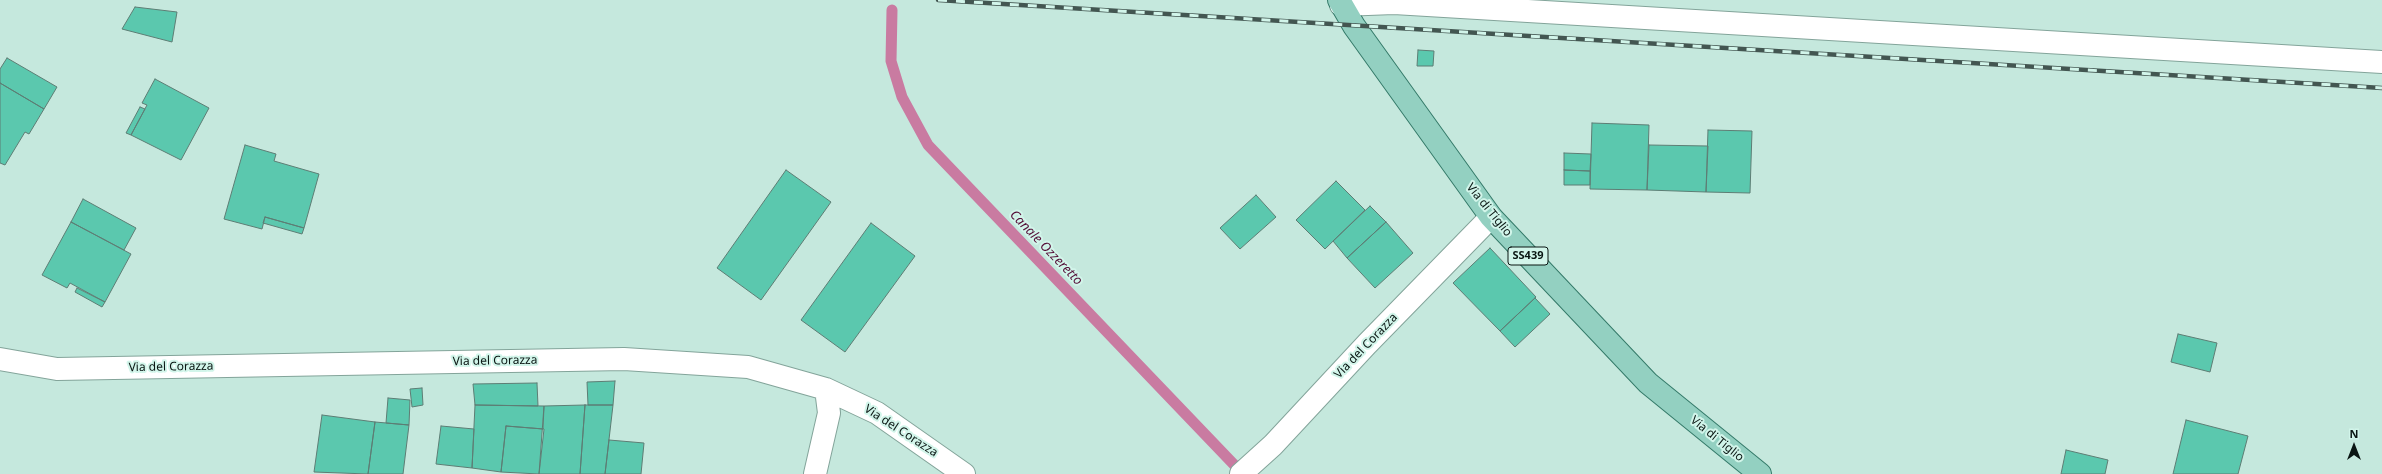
<!DOCTYPE html>
<html>
<head>
<meta charset="utf-8">
<style>
  body { margin:0 }
  #map { position:relative; width:2382px; height:474px; overflow:hidden; background:#c5e8dd; font-family:"Noto Sans",sans-serif }
  canvas { display:block }
  .north { position:absolute; left:2334px; top:426px; width:40px; height:40px; -webkit-text-stroke:3px #d2f5ea; paint-order:stroke; rotate:0deg; font-size:11px; font-weight:700; line-height:16px; text-align:center; color:#0a1613 }
  .north::after { content:''; display:block; margin:auto; width:14px; height:18px; background:#0a1613; clip-path:polygon(50% 0,100% 100%,50% 72%,0 100%) }
</style>
</head>
<body>
<div id="map">
<canvas width="2382" height="474"></canvas>
<div class="north">N</div>
</div>
<script>
const ctx = document.querySelector('canvas').getContext('2d');
ctx.lineJoin = 'round';
const poly = rows => new Path2D(rows.map(r => 'M' + r).join(''));
function trace(path, color, width, dash) { ctx.strokeStyle = color; ctx.lineWidth = width; ctx.lineCap = dash ? 'butt' : 'round'; ctx.setLineDash(dash || []); ctx.stroke(path); }
function fillPath(path, color) { ctx.fillStyle = color; ctx.fill(path, 'evenodd'); }
function drawText(font, color, halo, rows, align = 'center') {
  ctx.font = font + ' "Noto Sans",sans-serif'; ctx.lineWidth = 4; ctx.setLineDash([]); ctx.textBaseline = 'middle'; ctx.strokeStyle = halo; ctx.fillStyle = color; for (const [text, x, y, turn = 0] of rows) {
    ctx.save(); ctx.translate(x, y); ctx.rotate((+turn || 0) * Math.PI / 180); ctx.textAlign = isNaN(turn) ? turn : align; if (halo) ctx.strokeText(text, 0, 0); ctx.fillText(text, 0, 0); ctx.restore();
  }
}
trace(poly([
  [892,10,891,61,902,97,928,145,1243,474]
]), '#c97ba1', 11);
const building = poly([
  [135,7,177,12,172,42,122,29,135,7],
  [1418,50,1434,51,1433,66,1417,66,1418,50],
  [7,58,57,87,44,109,0,83,0,69,7,58],
  [155,79,209,108,181,160,131,135,147,105,142,103,155,79],
  [0,83,44,109,29,134,25,132,5,165,0,163,0,83],
  [140,107,145,109,131,135,126,133,140,107],
  [1592,123,1649,125,1647,190,1590,189,1592,123],
  [1708,130,1752,131,1750,193,1706,192,1708,130],
  [245,145,276,154,274,161,319,174,304,228,265,217,262,229,224,219,245,145],
  [1649,145,1708,146,1706,192,1647,190,1649,145],
  [1564,153,1591,154,1590,171,1564,170,1564,153],
  [786,170,831,202,761,300,717,268,786,170],
  [1564,170,1590,171,1590,185,1564,185,1564,170],
  [1336,181,1365,210,1325,249,1296,220,1336,181],
  [1256,195,1276,217,1240,249,1220,228,1256,195],
  [83,199,136,228,124,250,71,222,83,199],
  [1370,206,1386,222,1347,258,1333,241,1370,206],
  [265,217,304,228,302,234,263,223,265,217],
  [71,222,131,254,105,302,70,283,67,288,42,275,71,222],
  [1386,222,1413,253,1375,288,1347,258,1386,222],
  [871,223,915,256,845,352,801,320,871,223],
  [1490,248,1536,297,1500,331,1453,283,1490,248],
  [77,288,105,302,102,307,75,292,77,288],
  [1535,298,1550,314,1515,347,1500,331,1535,298],
  [2178,334,2217,343,2210,372,2171,362,2178,334],
  [615,381,613,405,588,405,587,382,615,381],
  [537,383,538,406,475,405,473,384,537,383],
  [422,388,423,405,412,407,410,389,422,388],
  [388,398,410,400,409,425,386,423,388,398],
  [475,405,544,406,543,429,506,426,501,472,472,468,475,405],
  [585,405,580,474,539,474,544,406,585,405],
  [585,405,613,405,605,474,580,474,585,405],
  [322,415,375,422,368,474,314,472,322,415],
  [2186,420,2248,436,2238,474,2173,474,2186,420],
  [375,422,409,425,403,474,368,474,375,422],
  [441,426,474,429,472,468,436,464,441,426],
  [506,426,544,429,539,474,501,472,506,426],
  [609,440,644,443,641,474,605,474,609,440],
  [2066,450,2108,460,2105,474,2061,474,2066,450]
]);
fillPath(building, '#5bc8ae');
trace(building, '#5d7d74', 1);
const street = poly([
  [1341,5,1394,3,2382,62],
  [0,359,57,369,624,359,748,367,826,389,877,413,964,474],
  [815,474,829,413,826,389],
  [1241,474,1273,445,1367,344,1491,217]
]);
const primary = poly([
  [1339,0,1354,26,1491,217,1648,383,1760,474]
]);
trace(street, '#83a49a', 24);
trace(primary, '#347a69', 24);
trace(street, '#fff', 22);
trace(primary, '#93d0c1', 22);
const rail = poly([
  [938,0,2382,88]
]);
trace(rail, '#435651', 4.5);
trace(rail, '#d2f5ea', 3, [9]);
for (const [x, y, w] of [
  [1528,256,40]
]) { const box = new Path2D(); box.roundRect(x - w / 2, y - 9, w, 18, 3); ctx.fillStyle = '#d2f5ea'; ctx.fill(box); trace(box, '#0a1613', 1); }
drawText('bold 11px', '#0a1613', null, [
  ["SS439",1528,256]
]);
drawText('12px', '#0a1613', '#d2f5ea', [
  ["Via di Tiglio",1489,210,51],
  ["Via del Corazza",1366,346,-46],
  ["Via del Corazza",495,361,-1],
  ["Via del Corazza",171,367,-1],
  ["Via del Corazza",901,431,33],
  ["Via di Tiglio",1717,439,39]
]);
drawText('italic 13px', '#540e37', '#d2f5ea', [
  ["Canale Ozzeretto",1046,248,46]
]);
</script>
</body>
</html>
